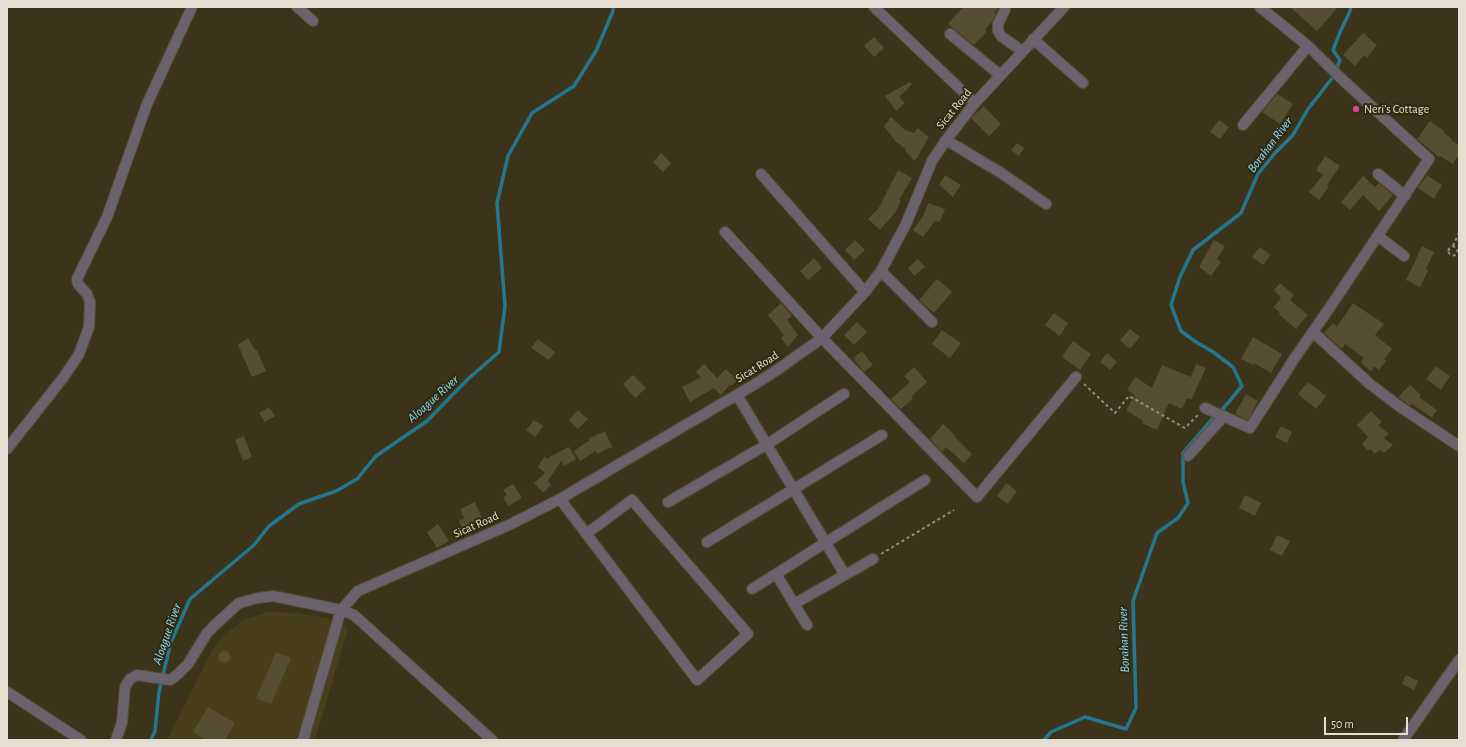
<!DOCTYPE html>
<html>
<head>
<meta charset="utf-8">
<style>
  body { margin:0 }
  #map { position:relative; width:1466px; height:747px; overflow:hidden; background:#3c341a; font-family:"Alegreya Sans",sans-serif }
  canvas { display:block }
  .frame { position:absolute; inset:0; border:8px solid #e4dfd0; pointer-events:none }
  .scale { position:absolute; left:1324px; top:717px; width:84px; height:18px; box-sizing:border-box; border:2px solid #e4dfd0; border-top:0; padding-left:5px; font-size:12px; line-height:14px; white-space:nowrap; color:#e4dfd0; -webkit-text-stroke:3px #322a10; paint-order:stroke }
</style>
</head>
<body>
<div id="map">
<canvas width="1466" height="747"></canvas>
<div class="frame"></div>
<div class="scale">50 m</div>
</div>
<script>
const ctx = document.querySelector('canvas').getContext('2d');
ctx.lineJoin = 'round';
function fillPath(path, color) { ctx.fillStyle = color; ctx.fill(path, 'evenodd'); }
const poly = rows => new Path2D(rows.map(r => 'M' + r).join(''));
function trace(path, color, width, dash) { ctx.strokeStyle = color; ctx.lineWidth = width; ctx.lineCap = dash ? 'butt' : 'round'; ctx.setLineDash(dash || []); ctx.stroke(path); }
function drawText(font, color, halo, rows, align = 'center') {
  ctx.font = font + ' "Alegreya Sans",sans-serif'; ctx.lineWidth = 4; ctx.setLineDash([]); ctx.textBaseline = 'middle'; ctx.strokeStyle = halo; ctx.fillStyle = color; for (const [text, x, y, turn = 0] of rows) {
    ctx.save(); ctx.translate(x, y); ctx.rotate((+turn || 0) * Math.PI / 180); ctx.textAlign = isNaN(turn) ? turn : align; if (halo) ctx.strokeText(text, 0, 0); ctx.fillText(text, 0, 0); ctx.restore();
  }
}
fillPath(poly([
  [269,612,297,613,327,618,348,629,315,740,167,740,212,650,225,634,246,619]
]), '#493e1c');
trace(poly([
  [1221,411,1242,386,1233,367,1213,352,1196,342,1181,331,1171,305,1180,277,1193,250,1241,213,1258,174,1275,153,1293,135,1308,109,1333,77,1340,60,1333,50,1341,30,1350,11,1351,7],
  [151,740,155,731,159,692,171,642,190,599,254,545,269,526,299,504,336,491,357,479,376,456,427,421,468,379,499,352,505,306,497,203,508,156,532,113,574,86,596,51,613,11,613,7],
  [1044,740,1051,732,1085,717,1126,729,1136,708,1133,601,1157,533,1178,518,1188,503,1183,482,1183,453,1215,416]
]), '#237790', 3.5);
fillPath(poly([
  [964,7,999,7,994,13,996,14,992,22,985,29,987,31,974,45,948,24,957,13],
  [1290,7,1338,7,1317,31],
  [1363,33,1377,45,1367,58,1364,55,1355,66,1343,55],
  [874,37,884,48,874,57,864,46],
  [910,82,912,84,899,97,905,103,896,111,885,96],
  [1277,94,1293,104,1280,124,1262,112],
  [984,106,1001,124,989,136,971,118],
  [891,117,905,130,914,133,918,128,929,137,915,161,905,151,906,149,896,142,884,126],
  [1219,120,1229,127,1220,139,1210,132],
  [1430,121,1444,131,1443,132,1452,139,1451,140,1459,145,1459,154,1453,164,1440,156,1439,157,1417,139],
  [1017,143,1024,148,1019,156,1011,150],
  [661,153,671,163,663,172,653,162],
  [1325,156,1340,166,1327,185,1329,187,1319,200,1309,192,1323,175,1316,170],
  [898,170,912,178,899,200,901,201,895,213,880,230,868,219,878,209],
  [945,175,961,185,953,197,939,185],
  [1427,175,1442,185,1434,199,1418,188],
  [1363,176,1375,187,1379,183,1393,195,1379,211,1363,195,1350,210,1341,202],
  [928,203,945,209,940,222,935,221,923,237,913,230,923,216],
  [855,240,865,250,854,260,845,250],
  [1214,240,1225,246,1217,259,1221,262,1211,276,1199,267],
  [1422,246,1434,252,1426,269,1428,271,1420,287,1406,280],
  [1260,247,1271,255,1263,265,1252,257],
  [814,258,822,268,808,280,800,271],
  [918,259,925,267,914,276,908,268],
  [937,279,952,292,934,313,919,300],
  [1280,283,1294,295,1290,300,1308,315,1296,329,1279,314,1280,313,1274,307,1281,298,1274,290],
  [781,303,792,316,787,320,798,335,788,347,781,338,784,335,768,315],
  [1353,303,1384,324,1375,335,1392,349,1384,359,1386,361,1379,370,1374,366,1371,371,1361,363,1364,358,1345,344,1342,349,1324,333,1333,323,1337,327],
  [1054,313,1068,323,1060,336,1045,325],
  [857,322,867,332,854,345,844,335],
  [1130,329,1140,337,1130,349,1120,340],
  [942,330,961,343,950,358,932,344],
  [1253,337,1282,354,1271,373,1254,363,1253,365,1241,359],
  [248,338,255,350,257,350,266,371,252,377,238,345],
  [538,339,555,352,549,360,531,348],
  [1073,341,1091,354,1080,370,1062,357],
  [862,351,873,365,864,372,853,358],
  [1107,353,1117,362,1110,370,1100,362],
  [704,364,717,378,726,369,737,380,731,386,730,385,721,395,714,388,690,402,682,387,701,377,696,372],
  [1196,364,1206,368,1191,400,1187,398,1182,409,1169,403,1157,430,1142,423,1143,421,1126,410,1135,395,1127,390,1135,377,1152,388,1162,365,1191,377],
  [1436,366,1450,376,1441,390,1426,379],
  [914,367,927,382,911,397,913,399,901,409,891,399,910,382,904,376],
  [633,375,646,388,635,398,623,384],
  [1308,382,1326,396,1316,409,1298,394],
  [1410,385,1421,395,1419,397,1437,410,1432,418,1412,404,1410,406,1398,397],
  [1246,394,1258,401,1248,420,1235,414],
  [269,407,275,416,265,422,259,413],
  [578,410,588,419,578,429,569,420],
  [1371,411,1382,422,1378,425,1389,434,1384,438,1393,445,1384,453,1380,450,1374,454,1371,449,1368,451,1362,444,1368,437,1357,425],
  [534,420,543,426,535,437,526,430],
  [943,424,956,436,955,437,972,454,964,463,946,447,942,452,930,439],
  [1281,426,1292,432,1287,443,1275,437],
  [605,431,612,447,597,454,596,451,580,461,574,451,590,440,588,439],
  [244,436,252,457,243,461,235,440],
  [569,447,576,459,564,466,561,461,548,481,551,485,543,493,534,483,545,473,538,467,544,457,548,459,551,456],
  [1006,483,1017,491,1008,504,997,496],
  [513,484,522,498,508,506,503,497,507,495,503,490],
  [1245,495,1261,503,1255,516,1239,508],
  [475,502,483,521,463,530,459,521,464,518,460,509],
  [438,524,449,541,437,548,427,532],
  [1277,535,1290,541,1282,556,1270,550],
  [223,651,228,652,231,657,228,662,223,663,219,660,219,654],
  [276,652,291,658,271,704,256,698],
  [1406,675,1418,681,1414,690,1402,684],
  [208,707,235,723,225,740,206,740,193,732]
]), '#564d32');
const minor = poly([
  [297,7,313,21],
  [874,7,975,103],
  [1005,10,998,24,998,31,1001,36,1022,51],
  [950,34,1000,75],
  [1033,39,1083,83],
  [1243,125,1308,46],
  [946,140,1001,173,1046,204],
  [761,174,865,292],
  [1378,174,1405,196],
  [725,232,822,338,977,497,1076,377],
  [1378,236,1404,256],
  [881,271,932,322],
  [1313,332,1371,385,1403,409,1459,446],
  [737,395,845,575],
  [1205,408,1250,428,1294,359,1339,294,1429,159,1345,82,1308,46,1260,7],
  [7,449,63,378,79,354,89,327,90,302,87,294,78,284,77,279,107,217,147,104,192,7],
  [1188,456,1224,416],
  [560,499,697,680,748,634,632,500,586,534],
  [668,502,766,445,844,394],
  [707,542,882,435],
  [776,574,807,625],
  [752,589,925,480],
  [794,604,873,559],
  [7,692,81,740],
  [116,740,122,722,125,687,130,679,137,675,170,680,179,673,188,664,207,633,216,624,239,603,258,598,273,596,341,610,354,615,492,740],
  [303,740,341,610,358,591,509,525,560,499,757,383,780,368,822,338,865,292,881,271,906,224,932,161,946,140,975,103,1064,7],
  [1403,740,1459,660]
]);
trace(minor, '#574f37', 12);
trace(poly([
  [1453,246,1459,233],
  '1448.5 251a4.5 4.5 0 1 1 9 0a4.5 4.5 0 1 1-9 0Z',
  [1084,384,1115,413,1129,396,1185,428,1198,415],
  [881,554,954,510]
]), '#968f7b', 2, [3, 3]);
trace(minor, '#6a626c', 10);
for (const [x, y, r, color] of [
  [1356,109,4,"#d1479c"]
]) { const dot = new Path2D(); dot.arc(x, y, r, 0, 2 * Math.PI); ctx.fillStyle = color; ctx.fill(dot); trace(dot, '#322a10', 1.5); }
drawText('12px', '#e4dfd0', '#322a10', [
  ["Sicat Road",954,109,-51],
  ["Sicat Road",757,367,-32],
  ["Sicat Road",476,525,-24]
]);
drawText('12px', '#e4dfd0', '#322a10', [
  ["Neri’s Cottage",1364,109]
], 'left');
drawText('italic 13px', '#86dcfa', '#322a10', [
  ["Borahan River",1270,145,-53],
  ["Aloague River",433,399,-42],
  ["Aloague River",167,634,-71],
  ["Borahan River",1124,640,-92]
]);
</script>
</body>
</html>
